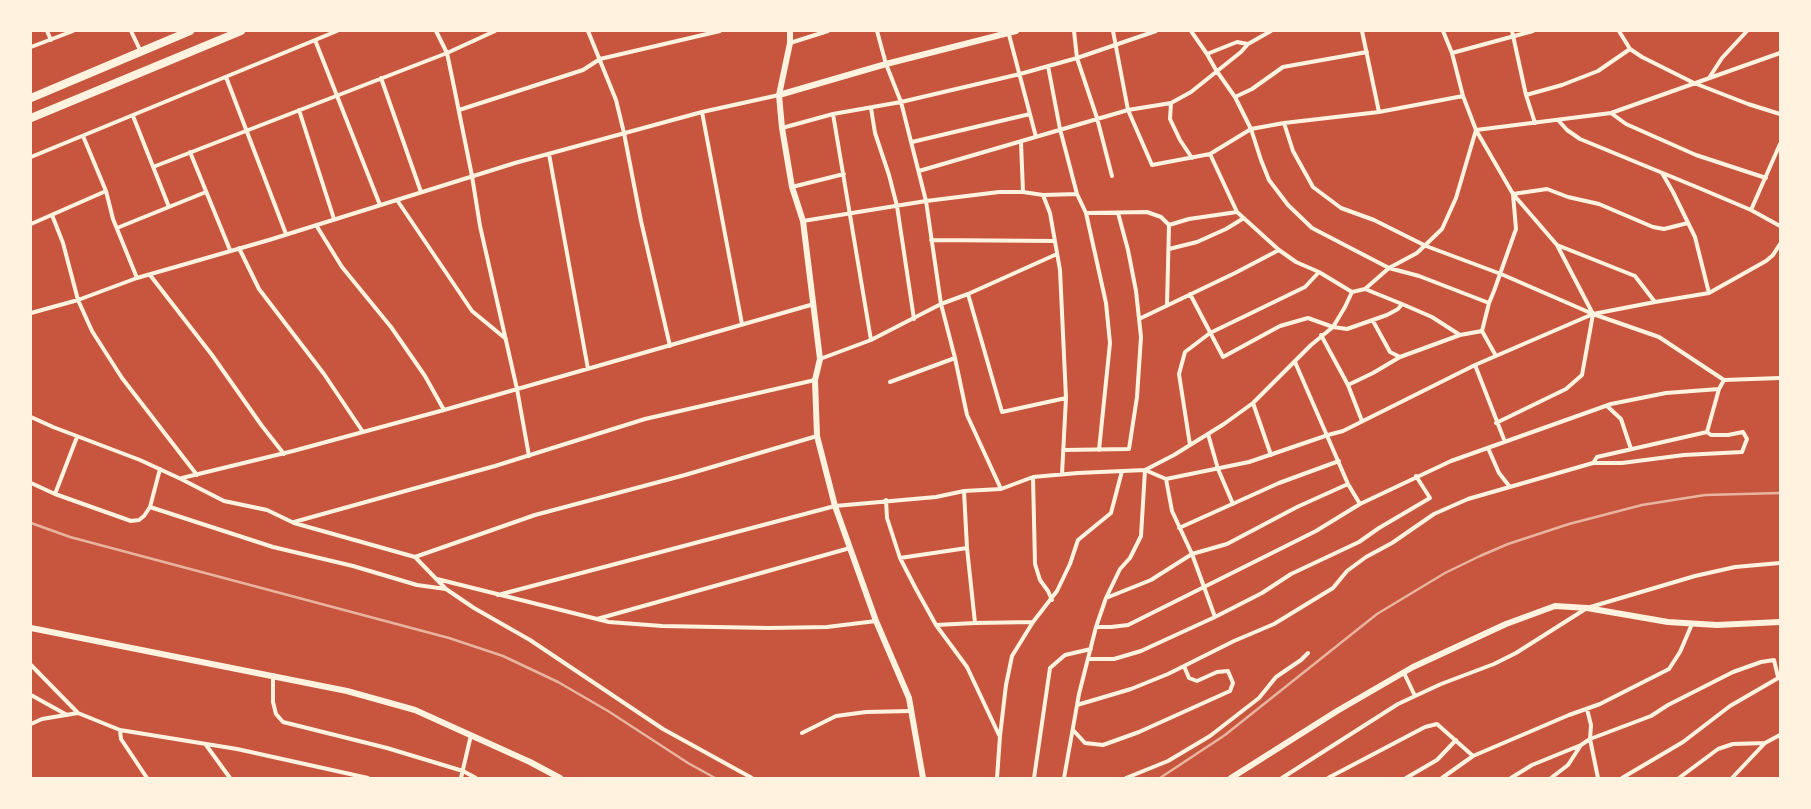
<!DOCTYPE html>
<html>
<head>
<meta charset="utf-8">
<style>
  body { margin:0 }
  #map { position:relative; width:1811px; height:809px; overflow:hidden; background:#c8553d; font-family:Lato,sans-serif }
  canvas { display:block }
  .frame { position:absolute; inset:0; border:32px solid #fff3e0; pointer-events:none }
</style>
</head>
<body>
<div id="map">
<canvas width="1811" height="809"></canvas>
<div class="frame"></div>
</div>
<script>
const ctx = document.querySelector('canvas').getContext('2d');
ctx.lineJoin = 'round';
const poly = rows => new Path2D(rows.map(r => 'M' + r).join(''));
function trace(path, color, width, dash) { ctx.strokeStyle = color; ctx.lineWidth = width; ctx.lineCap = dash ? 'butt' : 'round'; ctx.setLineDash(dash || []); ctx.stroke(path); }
trace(poly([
  [47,31,51,40],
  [131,31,141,52],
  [436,31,447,53,453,82,472,176,480,226,517,389,529,456],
  [588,31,616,100,624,133,641,221,670,346],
  [877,31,886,64,901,102,926,201,941,304,955,358,967,415,1001,489],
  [1008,31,1036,137],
  [1074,31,1077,58,1097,118,1112,176],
  [1191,31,1207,54,1237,42,1248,44,1271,31],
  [1362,31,1379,112],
  [1512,31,1526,95,1535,123],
  [315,40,380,205],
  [790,43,828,31],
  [1248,44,1241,52,1191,92,1171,103,1128,110,1152,165,1210,154,1251,129,1284,123,1379,112,1463,96,1452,53,1443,31],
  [31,47,73,31],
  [1630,49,1642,57,1694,83,1748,104,1780,114],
  [1452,53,1533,31],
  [1207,54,1216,70,1235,97,1251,129,1261,160,1269,180,1288,205,1312,228,1389,268,1419,276,1489,303],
  [1048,66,1060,129,1077,194,1086,213,1147,212,1161,217,1169,225,1189,219,1237,212],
  [226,77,286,234],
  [381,78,421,192],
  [1709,78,1722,58,1747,31],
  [1526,95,1562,85,1598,71,1630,49,1619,31],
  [1463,96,1476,130,1513,194,1516,229,1494,291,1489,303,1482,331,1496,356],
  [1235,97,1252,89,1283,67,1367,52],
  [1171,103,1170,119,1180,140,1192,158],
  [871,108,875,133,889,175,897,206,914,319],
  [299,110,334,219],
  [459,110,583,70,600,59,720,31],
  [702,112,742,324],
  [1611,113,1626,124,1696,155,1766,178],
  [833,114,871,340],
  [133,116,169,207],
  [1558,120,1567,130,1580,139,1699,188,1751,210,1780,226],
  [1284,123,1293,151,1313,187,1341,208,1374,220,1426,246,1501,274,1593,314,1659,337,1724,380],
  [782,128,833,114,901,102,1020,74,1077,58,1156,31],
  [83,136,106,191,113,219,137,278],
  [912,142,1030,114],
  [1021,142,1023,192],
  [190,152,230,250],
  [549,154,588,369],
  [1210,154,1237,212,1279,250,1296,262,1319,272,1352,292,1365,289,1402,304,1432,317,1460,335,1482,331],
  [31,157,337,31],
  [153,167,447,53,495,31],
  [919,171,1128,110,1113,31],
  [1662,173,1673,192,1695,237,1709,293],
  [792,187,844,174],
  [1043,195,1077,194],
  [397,200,472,311,506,339],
  [1751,210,1780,144],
  [1086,213,1106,303,1110,343,1099,450],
  [52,215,63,243,78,300,92,331,122,378,197,475],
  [803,221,926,201,999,192,1023,192,1043,195,1050,213,1060,270,1066,398,1062,474],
  [31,224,106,191],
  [316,225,342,267,391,327,425,376,444,410],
  [117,228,206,192],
  [931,240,1055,241],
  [1557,245,1635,276,1655,302],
  [239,248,259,289,324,374,363,432],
  [1169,249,1197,242,1226,229,1244,218],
  [150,275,212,355,262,426,284,454],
  [1365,289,1389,268,1417,253,1442,229,1456,198,1476,130,1611,113,1780,53],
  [968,294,1002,412,1066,398],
  [1190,294,1223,357,1280,326,1308,318,1333,327,1347,329,1387,315,1398,309,1402,304],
  [1167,305,1169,225],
  [31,313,78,300,137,278,269,240,515,163,702,112,779,95],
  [1139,319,1235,273,1279,250],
  [1373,321,1390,352,1400,357],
  [1321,335,1348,385,1373,373,1400,357,1460,335],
  [820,359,871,340,941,304,968,294,1057,254],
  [1295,362,1348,484,1360,504],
  [1475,365,1505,442],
  [890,382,955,358],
  [1348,385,1362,421],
  [1253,403,1271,455],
  [1607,406,1621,419,1631,449],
  [31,417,53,427,140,460,181,479,224,501,267,510,294,523,415,557,446,589,474,608,530,640,663,729,752,778],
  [1496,423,1566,389,1582,375,1593,314,1557,245,1513,194,1547,189,1568,197,1599,204,1653,227,1664,229,1688,223],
  [1208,434,1218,469,1233,504],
  [1190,445,1179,374,1185,352,1210,333,1305,287,1319,272],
  [1488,448,1499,473,1510,487],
  [1063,450,1129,449,1137,397,1141,337,1136,291,1128,250,1118,213],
  [1593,463,1597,457,1707,432],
  [1033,477,1035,564,1040,580,1048,591,1052,600],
  [182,478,293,451,444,410,814,304],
  [1166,479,1172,511,1192,554,1215,617],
  [31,483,55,494,131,521,139,520,144,516,150,507,273,547,353,566,417,585,446,589],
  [964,491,967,548,975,623,1033,622],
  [55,494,77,437],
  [886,500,887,518,900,558,916,589,936,625,967,667,999,735],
  [150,507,160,469],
  [294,522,495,466,645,419,815,380],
  [1179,528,1279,483,1339,461],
  [415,557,535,515,685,475,817,436],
  [900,558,967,548],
  [437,579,609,622,662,626,769,628,827,627,876,621],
  [498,595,835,506,936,497,964,491,1001,489,1033,477,1078,473,1145,470,1174,455,1224,424,1253,403,1311,345,1333,327,1345,307,1352,292],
  [1106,598,1151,580,1192,554,1227,544,1297,507,1348,484],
  [597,619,850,548],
  [936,625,975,623],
  [1096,627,1111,627,1128,625,1316,531,1360,504,1451,461,1611,404,1666,393,1719,389],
  [1088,659,1114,659,1141,651,1215,617,1262,593,1291,574,1359,542,1379,528,1430,498,1416,476],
  [31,665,78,713,120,730,237,749,368,778],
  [1404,673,1415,696],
  [273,675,273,702,276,714,283,722,387,748,463,771,476,778],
  [31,695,67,715],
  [1077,705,1131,689,1168,674,1234,641,1274,624,1333,588,1347,571,1366,557,1392,543,1434,514,1468,499,1593,463,1622,463,1684,455,1742,452,1747,439,1743,432,1728,435,1711,435,1707,432,1719,389,1724,380,1780,378],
  [31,724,42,719,78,713],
  [120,730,121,739,147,778],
  [1073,730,1085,743,1103,745,1139,732,1230,691,1233,683,1228,671,1217,672,1197,681,1189,678,1184,666],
  [802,733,836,716,866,712,911,711],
  [206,745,230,778],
  [461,778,471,735],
  [997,778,1000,736,1006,685,1012,656,1033,622,1057,591,1070,564,1078,540,1111,513,1122,471],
  [1034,778,1050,668,1065,655,1091,649],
  [1064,778,1079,694,1096,627,1106,598,1120,569,1130,558,1141,536,1145,470,1166,479,1249,462,1328,435,1343,431,1475,365,1593,314,1655,302,1709,293,1766,261,1773,255,1780,244],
  [1126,778,1168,761,1210,736,1259,698,1276,677,1301,660,1308,653],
  [1282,778,1398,704,1441,684,1494,664,1516,653,1587,608,1695,576,1735,567,1780,563],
  [1328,778,1425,727,1437,724,1473,756],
  [1406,778,1437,760,1456,740],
  [1442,778,1473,756,1569,715,1600,704,1669,669,1680,652,1692,624],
  [1511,778,1532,765,1581,745,1590,739,1591,725,1587,709],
  [1551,778,1568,765,1581,745],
  [1598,778,1590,739,1651,716,1668,705,1733,672,1761,662,1774,660,1778,677],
  [1622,778,1683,742,1730,706,1780,677],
  [1679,778,1718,749,1733,744,1765,743],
  [1732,778,1765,743,1780,735]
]), '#fff3e0', 4);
trace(poly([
  [790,31,790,43,779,95,782,128,792,187,803,221,820,359,815,380,817,436,835,506,876,621,909,698,923,778],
  [779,95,886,64,1016,31],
  [31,628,347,691,415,710,530,762,560,778],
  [1231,778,1337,711,1413,667,1506,624,1555,606,1587,608,1668,622,1717,625,1780,622]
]), '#fff3e0', 6);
trace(poly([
  [31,98,190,31],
  [31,118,241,31]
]), '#fff3e0', 8);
trace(poly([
  [31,523,70,537,449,638,503,656,558,682,608,711,688,763,715,778],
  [1160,778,1225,735,1377,614,1445,573,1480,556,1508,544,1569,524,1642,505,1705,495,1780,493]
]), '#e9b49f', 2.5);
</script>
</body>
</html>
